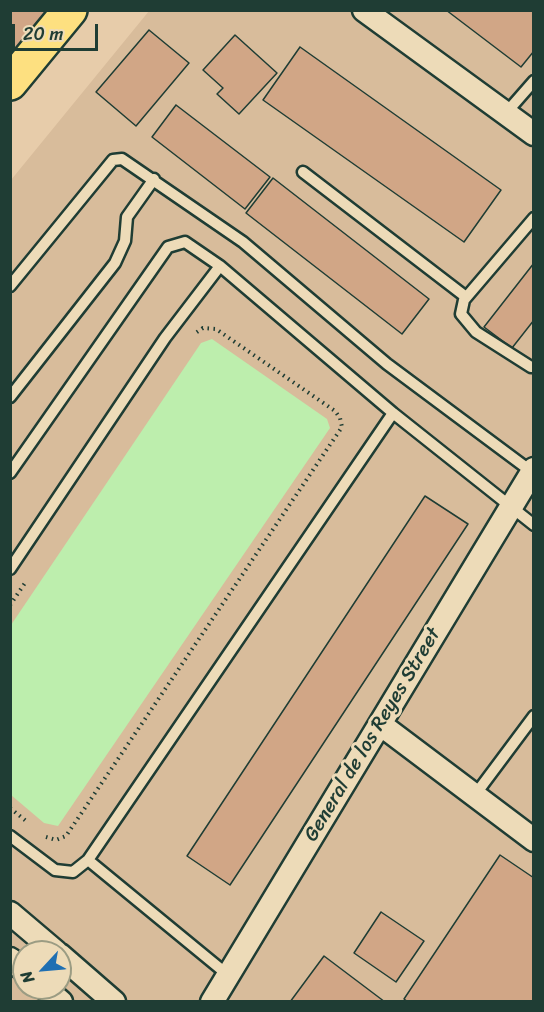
<!DOCTYPE html>
<html>
<head>
<meta charset="utf-8">
<style>
  body { margin:0 }
  #map { position:relative; width:544px; height:1012px; overflow:hidden; background:#e7ccaa; font-family:Sriracha,sans-serif }
  canvas { display:block }
  .frame { position:absolute; inset:0; border:12px solid #1f3d34; pointer-events:none }
  .north { position:absolute; left:12px; top:940px; width:60px; height:60px; box-sizing:border-box; background:#eddbb8; border:2px solid #9b9c83; border-radius:50%; rotate:244deg; font-size:16px; font-weight:700; line-height:24px; text-align:center; color:#1f3d34 }
  .north::after { content:''; display:block; margin:auto; width:21px; height:27px; background:#1f6fb2; clip-path:polygon(50% 0,100% 100%,50% 72%,0 100%) }
  .scale { position:absolute; left:12px; top:24px; width:86px; height:27px; box-sizing:border-box; border:3px solid #1f3d34; border-top:0; padding-left:8px; font-size:18px; line-height:21px; white-space:nowrap; color:#1f3d34; -webkit-text-stroke:4px #eddbb8; paint-order:stroke }
</style>
</head>
<body>
<div id="map">
<canvas width="544" height="1012"></canvas>
<div class="frame"></div>
<div class="north">N</div>
<div class="scale">20 m</div>
</div>
<script>
const ctx = document.querySelector('canvas').getContext('2d');
ctx.lineJoin = 'round';
function fillPath(path, color) { ctx.fillStyle = color; ctx.fill(path, 'evenodd'); }
const poly = rows => new Path2D(rows.map(r => 'M' + r).join(''));
function trace(path, color, width, dash) { ctx.strokeStyle = color; ctx.lineWidth = width; ctx.lineCap = dash ? 'butt' : 'round'; ctx.setLineDash(dash || []); ctx.stroke(path); }
function drawText(font, color, halo, rows, align = 'center') {
  ctx.font = font + ' Sriracha,sans-serif'; ctx.lineWidth = 6; ctx.setLineDash([]); ctx.textBaseline = 'middle'; ctx.strokeStyle = halo; ctx.fillStyle = color; for (const [text, x, y, turn = 0] of rows) {
    ctx.save(); ctx.translate(x, y); ctx.rotate((+turn || 0) * Math.PI / 180); ctx.textAlign = isNaN(turn) ? turn : align; if (halo) ctx.strokeText(text, 0, 0); ctx.fillText(text, 0, 0); ctx.restore();
  }
}
fillPath(poly([
  [149,11,533,11,533,1001,11,1002,11,180],
  [24,952,60,952,60,988,24,988]
]), '#d8bc9b');
fillPath(poly([
  [212,339,327,419,330,428,58,826,44,823,11,795,11,625,201,343]
]), '#bdeead');
const building = poly([
  [10,10,51,10,10,60,10,10],
  [446,10,534,10,534,51,521,67,446,10],
  [149,30,189,63,136,126,96,92,149,30],
  [235,35,277,73,239,114,217,94,223,88,203,70,235,35],
  [300,47,501,190,464,242,263,100,300,47],
  [176,105,270,177,245,209,152,137,176,105],
  [273,178,429,299,402,334,246,213,273,178],
  [534,263,534,320,512,348,484,327,534,263],
  [425,496,468,524,230,885,187,856,425,496],
  [500,855,534,878,534,1002,408,1002,404,999,500,855],
  [381,912,424,941,396,982,354,953,381,912],
  [324,956,385,1002,290,1002,324,956]
]);
fillPath(building, '#d1a686');
trace(building, '#1f3d34', 1.5);
const service = poly([
  [506,113,534,81],
  [303,172,466,297],
  [10,286,113,160,122,159,243,242,387,364,532,472],
  [531,367,476,332,461,314,464,300,534,218],
  [10,397,115,263,125,241,127,217,154,179],
  [393,413,534,525],
  [10,473,168,247,185,242,220,266],
  [10,569,165,338,220,266,393,413,88,860,73,872,55,870,10,836],
  [475,795,534,716],
  [88,860,228,975]
]);
const minor = poly([
  [364,10,534,134],
  [380,724,534,840],
  [10,913,56,952],
  [60,955,114,1002],
  [10,959,24,970],
  [45,988,61,1002],
  [212,1002,534,469]
]);
const trunk = poly([
  [10,83,70,10]
]);
trace(service, '#1f3d34', 15);
trace(minor, '#1f3d34', 27);
trace(trunk, '#1f3d34', 38);
trace(poly([
  [10,605,25,583],
  [10,808,26,821],
  [46,837,56,840,66,836,342,427,340,418,335,411,216,329,203,328,194,334]
]), '#1f3d34', 4, [1.5, 4.5]);
trace(service, '#eddbb8', 10);
trace(minor, '#eddbb8', 22);
trace(trunk, '#fde080', 33);
drawText('20px', '#1f3d34', '#eddbb8', [
  ["General de los Reyes Street",373,735,-59]
]);
</script>
</body>
</html>
